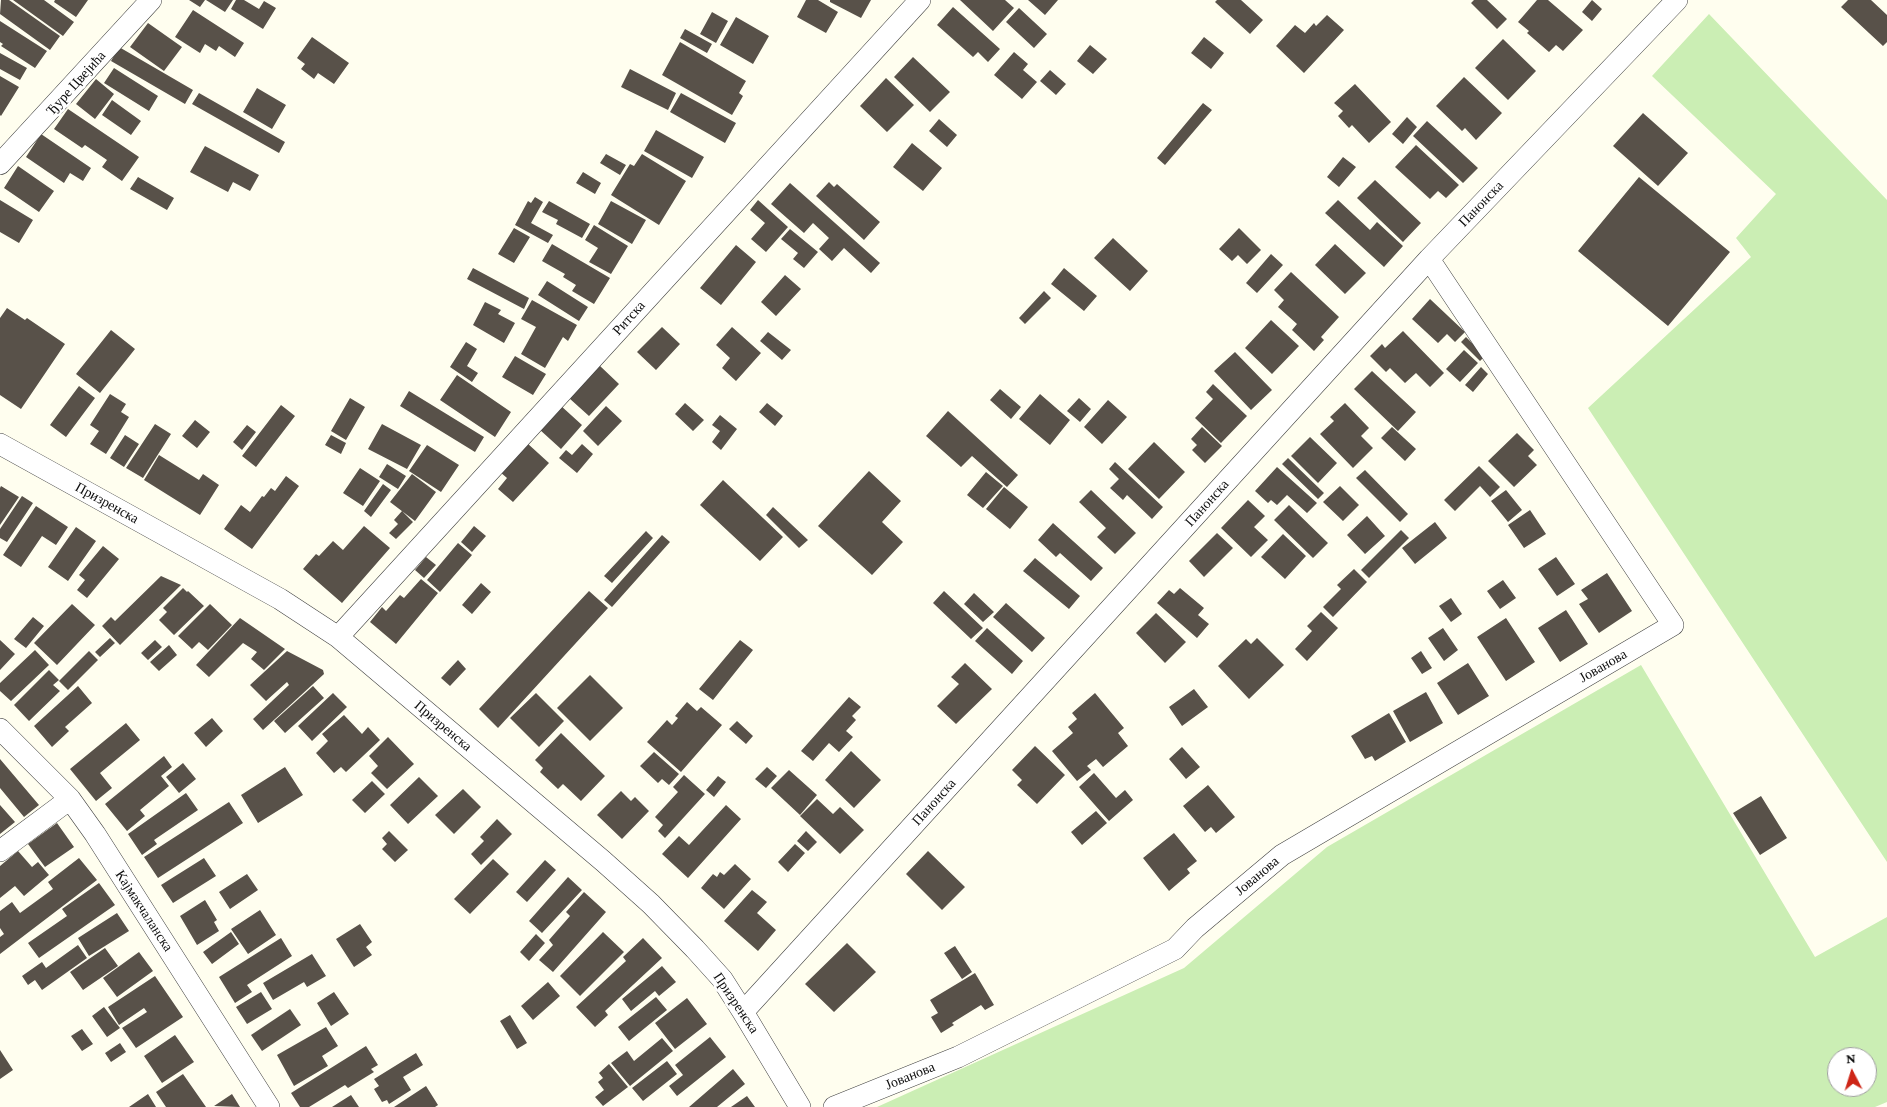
<!DOCTYPE html>
<html>
<head>
<meta charset="utf-8">
<style>
  body { margin:0 }
  #map { position:relative; width:1887px; height:1107px; overflow:hidden; background:#fffeef; font-family:"Crimson Pro",serif }
  canvas { display:block }
  .north { position:absolute; left:1827px; top:1047px; width:50px; height:50px; box-sizing:border-box; background:#fff; border:1px solid #9f9f9f; border-radius:50%; rotate:355deg; font-size:14px; font-weight:700; line-height:20px; text-align:center; color:#0e0e0e }
  .north::after { content:''; display:block; margin:auto; width:18px; height:22px; background:#ce2516; clip-path:polygon(50% 0,100% 100%,50% 72%,0 100%) }
</style>
</head>
<body>
<div id="map">
<canvas width="1887" height="1107"></canvas>
<div class="north">N</div>
</div>
<script>
const ctx = document.querySelector('canvas').getContext('2d');
ctx.lineJoin = 'round';
function fillPath(path, color) { ctx.fillStyle = color; ctx.fill(path, 'evenodd'); }
const poly = rows => new Path2D(rows.map(r => 'M' + r).join(''));
function trace(path, color, width, dash) { ctx.strokeStyle = color; ctx.lineWidth = width; ctx.lineCap = dash ? 'butt' : 'round'; ctx.setLineDash(dash || []); ctx.stroke(path); }
function drawText(font, color, halo, rows, align = 'center') {
  ctx.font = font + ' "Crimson Pro",serif'; ctx.lineWidth = 5; ctx.setLineDash([]); ctx.textBaseline = 'middle'; ctx.strokeStyle = halo; ctx.fillStyle = color; for (const [text, x, y, turn = 0] of rows) {
    ctx.save(); ctx.translate(x, y); ctx.rotate((+turn || 0) * Math.PI / 180); ctx.textAlign = isNaN(turn) ? turn : align; if (halo) ctx.strokeText(text, 0, 0); ctx.fillText(text, 0, 0); ctx.restore();
  }
}
fillPath(poly([
  [1709,14,1887,200,1887,862,1588,408,1751,257,1736,238,1776,194,1652,76],
  [1641,665,1815,957,1887,917,1887,1102,1875,1107,877,1107,1184,968,1327,847],
  [1837,1057,1867,1057,1867,1087,1837,1087]
]), '#cbeeb4');
fillPath(poly([
  [1,0,9,0,60,36,50,50,0,14],
  [13,0,44,0,74,22,63,36],
  [55,0,88,0,76,17,54,2],
  [189,0,205,0,200,7],
  [206,0,233,0,225,12],
  [236,0,244,0,259,9,264,1,276,8,263,29,231,9],
  [806,0,818,0,838,12,826,33,797,17],
  [830,0,871,0,861,18,830,2],
  [960,0,1005,0,1014,8,993,31],
  [1028,0,1058,0,1045,15],
  [1217,0,1241,0,1263,20,1250,34,1215,2],
  [1474,0,1487,0,1507,19,1497,29,1471,3],
  [1537,0,1548,0,1583,30,1563,51,1556,45,1549,52,1527,33,1529,31,1518,22],
  [1592,0,1602,9,1592,21,1582,12],
  [1848,0,1871,0,1887,15,1887,42,1883,46,1841,7],
  [953,7,1000,49,988,62,978,52,973,57,937,25],
  [1019,8,1047,34,1034,48,1006,22],
  [193,10,244,43,235,57,219,46,216,51,205,44,200,53,175,37],
  [712,12,728,21,716,43,700,34],
  [1327,15,1344,30,1304,73,1276,46,1295,25,1305,33,1314,23,1316,26],
  [736,17,769,36,753,64,720,45],
  [0,21,47,51,35,68,1,46,3,44,0,42],
  [148,23,182,47,164,71,130,47],
  [685,29,712,44,707,53,680,38],
  [312,37,349,63,334,84,318,73,314,79,301,69,305,64,297,58],
  [1204,37,1224,53,1211,69,1191,53],
  [1503,39,1536,71,1508,100,1475,68],
  [680,42,746,81,739,93,743,96,732,115,662,75],
  [1090,45,1107,59,1093,74,1077,61],
  [119,47,193,90,185,104,111,61],
  [1014,52,1028,64,1023,70,1037,82,1022,99,994,75],
  [0,53,27,68,20,80,0,69],
  [913,57,950,92,930,112,894,77],
  [114,68,158,96,149,111,104,83],
  [630,69,676,93,668,110,621,87],
  [1050,70,1066,84,1056,95,1040,81],
  [0,76,19,87,1,116,0,115],
  [1464,77,1502,113,1476,140,1465,128,1462,131,1436,106],
  [886,78,914,105,887,132,860,106],
  [96,79,114,94,95,119,76,104],
  [1355,84,1391,122,1369,143,1352,125,1349,128,1338,116,1343,111,1334,103],
  [257,88,286,105,272,129,243,112],
  [199,93,285,142,279,153,192,104],
  [681,93,736,123,725,143,670,112],
  [112,100,141,121,131,135,102,115],
  [1203,103,1212,110,1165,165,1157,158],
  [68,109,139,157,122,181,102,167,107,160,85,145,82,148,54,129],
  [1643,113,1688,153,1658,186,1613,146],
  [1407,117,1417,127,1403,144,1392,134],
  [939,119,957,135,947,147,929,131],
  [1427,121,1478,168,1463,183,1413,136],
  [656,130,704,157,692,178,644,151],
  [41,134,91,168,83,181,70,173,64,183,26,157],
  [912,143,942,168,923,191,893,167],
  [1416,145,1459,185,1446,198,1438,191,1430,199,1395,167],
  [205,146,259,175,250,191,233,182,228,192,190,172],
  [606,154,626,165,620,175,600,163],
  [642,154,686,181,659,225,611,195,630,164,634,166],
  [1343,157,1356,167,1339,187,1327,177],
  [18,166,54,191,39,212,4,188],
  [583,172,601,183,595,194,576,183],
  [138,177,174,198,167,210,130,189],
  [1639,177,1730,252,1668,326,1578,251],
  [1375,180,1421,223,1403,242,1357,198],
  [829,182,834,187,837,184,880,222,864,240,816,196],
  [790,183,880,263,871,273,844,248,832,261,819,249,829,238,813,223,804,233,771,204],
  [535,197,543,202,531,223,553,235,548,243,515,225,528,201,531,203],
  [0,200,33,220,19,243,0,232],
  [758,200,788,227,766,252,751,239,765,223,750,210],
  [1338,200,1370,230,1377,222,1403,246,1384,267,1325,213],
  [549,201,590,224,582,238,556,224,558,220,542,212],
  [611,201,646,220,632,244,598,224],
  [594,225,628,246,611,274,589,262,598,248,585,240],
  [514,228,530,237,514,263,498,254],
  [1239,228,1261,250,1247,264,1238,255,1232,261,1219,249],
  [790,229,818,252,804,268,793,259,798,253,781,239],
  [1113,238,1148,271,1130,291,1094,258],
  [552,244,610,278,594,304,572,291,576,285,563,277,565,274,542,261],
  [1335,244,1366,273,1345,294,1315,265],
  [736,245,756,262,721,305,700,288],
  [1271,254,1283,265,1257,293,1246,283],
  [473,268,529,298,524,309,467,279],
  [1064,268,1097,296,1084,311,1051,284],
  [1291,272,1339,317,1321,337,1324,340,1314,351,1292,330,1297,324,1278,307,1284,300,1274,290],
  [785,275,801,289,776,316,761,302],
  [547,281,588,307,579,321,538,295],
  [1044,291,1051,298,1025,324,1019,318],
  [1430,299,1465,332,1455,342,1447,334,1438,343,1412,319],
  [532,300,577,325,568,341,563,337,545,368,521,354,536,327,521,319],
  [485,302,501,310,498,314,515,323,504,343,473,325],
  [7,308,25,320,27,318,65,344,21,409,0,395,0,318],
  [1271,320,1299,346,1272,374,1245,348],
  [662,327,680,344,656,370,637,352],
  [732,327,761,353,736,381,722,368,730,358,716,345],
  [111,330,135,349,100,393,76,374],
  [1403,331,1444,373,1430,387,1416,373,1405,383,1390,368,1386,372,1370,356,1382,344,1385,348],
  [768,332,791,350,782,360,760,341],
  [1466,337,1485,356,1480,361,1461,342],
  [466,342,477,349,467,366,478,373,472,382,450,367],
  [1464,350,1478,363,1460,382,1446,369],
  [1235,352,1272,390,1251,410,1214,371],
  [515,356,546,374,533,395,502,377],
  [599,365,619,384,589,416,569,398],
  [1481,367,1488,374,1473,392,1465,385],
  [1372,371,1416,412,1398,431,1354,389],
  [457,375,511,412,495,437,440,400],
  [1213,384,1247,416,1221,443,1195,418,1213,399,1206,392],
  [79,386,95,398,66,437,50,425],
  [1000,389,1021,407,1011,419,990,400],
  [409,391,484,437,475,452,400,406],
  [110,394,126,404,121,412,129,417,106,454,90,444,99,431,90,425],
  [1040,394,1070,420,1050,445,1019,419],
  [350,398,365,407,346,440,331,431],
  [1079,398,1091,409,1080,422,1067,411],
  [1108,400,1127,417,1102,444,1084,427],
  [685,403,704,420,693,431,675,414],
  [767,403,783,416,775,426,759,412],
  [1345,403,1369,428,1361,436,1373,448,1353,468,1320,434,1334,421,1330,417],
  [281,405,295,416,256,467,242,456],
  [560,405,582,425,561,449,539,429],
  [606,406,622,421,598,446,583,431],
  [948,411,1018,475,1007,487,972,456,961,467,926,436],
  [720,415,737,429,721,450,712,442,720,431,712,425],
  [195,420,210,432,197,448,182,436],
  [155,424,171,434,143,478,126,468],
  [382,424,421,445,407,469,368,449],
  [247,425,256,432,242,450,233,442],
  [1202,427,1222,446,1205,463,1192,450,1197,445,1191,439],
  [1392,427,1416,449,1405,461,1381,438],
  [1517,433,1534,450,1528,456,1537,465,1514,487,1488,461],
  [125,435,139,444,124,467,110,458],
  [331,435,346,443,341,454,325,445],
  [1310,437,1337,463,1318,483,1291,456],
  [1154,442,1185,472,1159,499,1128,469],
  [527,443,549,463,513,502,498,489,507,478,500,472],
  [582,444,593,454,577,473,559,458,566,450,572,455],
  [427,445,459,465,441,492,409,471],
  [159,455,199,480,203,474,219,485,200,515,144,480],
  [1288,458,1324,493,1318,499,1282,464],
  [1115,462,1163,507,1152,519,1127,495,1123,500,1110,488,1119,479,1109,469],
  [387,464,406,476,398,489,379,477],
  [1479,466,1500,487,1490,497,1480,486,1455,511,1444,500],
  [1277,467,1317,503,1307,513,1287,495,1277,505,1271,500,1268,503,1255,491],
  [360,468,380,481,363,506,343,493],
  [1365,470,1408,514,1400,522,1356,478],
  [869,471,901,501,882,522,903,542,872,575,818,526],
  [986,472,1003,486,983,508,967,495],
  [412,474,436,492,415,521,390,502],
  [286,476,299,486,252,549,224,529,241,505,250,512,262,496,264,497,271,488,275,491],
  [723,480,783,537,760,561,700,505],
  [383,484,391,490,371,517,364,511],
  [1,486,19,497,0,525,0,488],
  [1340,486,1359,505,1343,521,1323,502],
  [1004,487,1028,507,1010,529,986,509],
  [1091,490,1136,533,1115,554,1097,537,1106,528,1079,502],
  [1506,490,1522,510,1508,522,1491,501],
  [22,496,33,503,7,542,0,538,0,529],
  [1248,500,1265,516,1254,527,1268,540,1251,557,1221,528],
  [1289,505,1328,543,1313,558,1274,520],
  [36,506,68,527,56,545,42,536,21,567,3,555],
  [773,507,808,540,799,548,766,515],
  [1530,510,1546,534,1524,548,1508,525],
  [402,511,413,522,396,539,389,533,398,524,394,520],
  [1367,516,1385,536,1365,554,1347,535],
  [1435,522,1447,538,1415,564,1402,548],
  [1053,523,1103,568,1091,581,1060,553,1056,557,1038,540],
  [364,526,390,548,342,603,303,569,316,554,319,556,333,541,343,550],
  [474,526,486,536,472,552,461,542],
  [76,527,96,541,68,581,48,567],
  [1401,530,1409,538,1369,578,1361,570],
  [646,531,653,538,612,583,604,576],
  [1217,533,1233,548,1204,577,1189,561],
  [1283,534,1306,556,1285,579,1261,557],
  [662,535,670,542,612,607,604,600],
  [458,543,472,555,440,592,427,580],
  [103,546,119,559,87,598,77,590,85,580,79,575],
  [426,557,436,565,424,578,415,570],
  [1556,557,1575,584,1557,596,1538,569],
  [1035,558,1080,596,1069,609,1023,571],
  [1354,569,1367,582,1333,617,1323,607,1341,589,1337,585],
  [1607,573,1632,611,1599,633,1579,604,1588,599,1581,590],
  [161,576,181,585,120,645,102,626,111,617,115,621],
  [421,579,438,593,396,644,370,622,382,607,386,611,400,595,404,598],
  [1503,580,1516,598,1500,609,1487,591],
  [481,583,491,592,472,614,462,605],
  [183,588,187,592,188,591,204,606,174,635,159,620,167,612,163,608],
  [1180,588,1204,608,1198,615,1209,624,1197,638,1157,603,1169,590,1174,594],
  [589,591,608,608,498,728,479,709],
  [944,591,983,628,971,639,933,603],
  [974,593,994,612,983,622,964,604],
  [1451,598,1462,614,1451,622,1439,606],
  [1006,603,1045,638,1032,652,993,617],
  [72,604,95,625,57,665,34,643],
  [210,604,232,625,208,650,199,642,192,649,178,636],
  [1566,610,1588,644,1560,662,1538,628],
  [1321,612,1338,628,1307,661,1295,649,1312,631,1307,626],
  [1156,613,1186,642,1165,663,1136,633],
  [33,617,44,626,26,648,14,639],
  [240,618,285,649,264,670,251,659,257,652,243,643,209,677,196,665],
  [1506,618,1535,662,1506,681,1477,637],
  [987,628,1023,661,1012,674,975,641],
  [1443,628,1458,650,1444,661,1428,638],
  [110,638,115,643,100,657,95,652],
  [1257,638,1284,665,1249,699,1218,666,1246,639,1251,644],
  [0,640,15,654,0,670],
  [155,640,162,647,148,660,141,653],
  [740,640,753,650,713,700,699,689],
  [169,645,177,655,159,671,150,662],
  [35,650,49,665,11,701,0,691,0,683],
  [89,651,98,660,68,690,59,681],
  [287,651,323,670,324,674,263,730,253,719,289,685,287,682,266,701,250,685],
  [1421,651,1432,668,1422,674,1411,658],
  [458,660,466,669,450,686,441,678],
  [965,663,992,689,956,724,937,706,959,684,951,677],
  [1468,663,1489,696,1458,715,1437,683],
  [49,670,59,680,53,685,60,691,29,721,14,705],
  [590,675,623,708,590,741,557,708],
  [78,686,92,703,65,727,69,731,52,747,34,726],
  [313,686,324,698,285,733,274,721],
  [1194,689,1208,707,1182,726,1169,707],
  [1426,692,1443,723,1410,742,1393,711],
  [333,693,347,707,312,741,298,726],
  [536,693,564,721,539,747,510,718],
  [1095,693,1124,728,1118,733,1128,746,1103,767,1096,759,1087,766,1091,770,1077,781,1052,751,1073,733,1068,727,1077,719,1072,713],
  [849,697,861,707,852,716,856,720,846,731,853,737,839,752,829,743,813,761,801,751],
  [687,702,697,711,701,707,722,725,681,772,647,742,667,720,672,725,678,718,675,716],
  [1389,713,1406,742,1375,761,1372,756,1365,759,1351,736],
  [344,715,362,734,368,727,380,740,346,772,341,767,334,773,316,753,328,741,322,734],
  [212,718,223,731,206,747,194,733],
  [737,721,753,736,746,744,729,729],
  [126,723,140,740,100,773,112,788,96,801,70,769],
  [561,733,605,776,581,801,563,784,558,789,540,772,543,768,535,760],
  [388,737,414,764,387,789,371,773,378,766,369,756],
  [1035,746,1065,775,1037,804,1017,785,1022,780,1012,770],
  [1182,747,1200,767,1186,779,1169,759],
  [851,751,881,780,854,808,825,780],
  [654,752,679,774,669,785,662,779,658,783,640,766],
  [164,756,172,767,161,776,169,786,140,810,145,816,127,831,105,804],
  [0,759,39,805,24,817,0,788],
  [183,763,196,779,179,793,166,777],
  [285,767,303,795,258,823,241,795],
  [767,767,777,776,766,788,755,779],
  [789,770,817,795,800,815,771,788],
  [1094,773,1116,798,1125,790,1133,800,1109,821,1079,787],
  [684,775,705,794,665,838,658,831,663,825,655,817,678,792,673,787],
  [718,776,726,782,714,797,706,790],
  [419,777,438,796,408,824,390,805],
  [372,781,385,794,365,813,352,800],
  [1208,785,1235,817,1216,833,1211,827,1205,832,1183,806],
  [463,789,481,807,454,834,435,815],
  [621,791,631,801,635,797,649,811,622,839,597,815],
  [186,793,198,810,154,840,157,844,142,855,128,834],
  [1761,796,1787,838,1760,855,1733,813],
  [817,799,833,814,840,807,864,830,840,854,800,816],
  [229,802,243,823,158,878,144,857],
  [0,805,15,822,0,834],
  [726,805,741,819,688,878,662,854,679,836,689,845],
  [1096,811,1107,823,1082,845,1071,832],
  [497,819,512,834,481,865,471,854,484,841,480,837],
  [57,823,74,847,45,867,28,844],
  [389,831,408,850,395,862,382,849,387,844,382,838],
  [806,831,817,842,808,851,797,841],
  [1174,833,1197,861,1187,869,1190,873,1169,891,1143,858],
  [795,844,805,853,788,872,778,862],
  [18,851,32,867,38,862,49,875,24,896,15,886,0,898,0,866],
  [928,851,965,887,942,910,906,874],
  [79,858,97,880,0,954,0,937,4,934,0,928,0,911,12,902,20,913,53,889,48,882],
  [204,858,216,876,173,903,161,885],
  [493,859,509,874,470,914,454,899],
  [545,860,556,870,527,902,516,892],
  [735,864,751,879,724,909,701,888,713,874,717,877,720,872,724,875],
  [247,874,258,890,230,909,219,892],
  [568,877,582,890,542,933,529,921],
  [99,883,115,905,39,958,28,943,67,916,62,909],
  [752,890,767,902,757,913,776,930,758,951,724,921],
  [584,892,606,912,553,972,539,960,553,945,549,940,570,916,566,912],
  [205,900,217,920,214,922,219,931,197,945,180,916],
  [260,910,276,935,248,954,231,929],
  [117,913,129,931,89,956,78,938],
  [360,924,372,942,366,947,372,955,354,967,336,939],
  [231,932,239,944,212,964,203,952],
  [603,932,624,952,580,996,560,976],
  [536,934,545,943,529,961,520,952],
  [281,938,292,956,247,985,252,992,235,1003,219,977],
  [643,938,662,958,605,1011,608,1015,595,1027,576,1007,626,961,623,957],
  [847,943,876,972,834,1012,805,984],
  [78,945,87,958,42,990,35,980,28,985,22,976,42,962,46,968],
  [955,946,972,972,962,979,944,953],
  [105,948,118,966,83,990,70,972],
  [139,952,153,971,117,997,103,978],
  [312,954,326,976,307,987,304,982,273,1000,263,983],
  [662,966,676,982,659,996,655,991,631,1011,622,999],
  [975,973,994,1005,985,1010,981,1005,952,1023,954,1025,941,1033,931,1017,938,1013,930,1000],
  [155,976,183,1017,136,1048,122,1028,147,1012,144,1008,119,1025,108,1007],
  [548,982,560,996,533,1020,521,1006],
  [261,992,272,1009,247,1024,236,1007],
  [334,992,349,1014,331,1026,317,1003],
  [656,997,667,1010,629,1041,618,1027],
  [687,998,707,1024,675,1049,655,1023],
  [104,1007,120,1028,107,1037,92,1016],
  [290,1009,301,1025,262,1051,251,1035],
  [510,1015,527,1043,517,1049,500,1021],
  [326,1027,338,1046,322,1056,328,1066,294,1086,277,1055],
  [82,1029,93,1044,82,1051,71,1036],
  [175,1035,194,1062,162,1083,144,1056],
  [710,1037,726,1057,677,1096,669,1086,683,1075,675,1065],
  [662,1038,673,1051,630,1086,611,1063,627,1051,634,1061],
  [120,1043,126,1052,111,1062,105,1053],
  [366,1046,378,1065,371,1069,374,1072,348,1088,345,1085,309,1107,300,1107,291,1093],
  [0,1050,13,1070,0,1079],
  [416,1053,423,1065,403,1077,411,1090,389,1104,387,1100,382,1102,374,1089,379,1086,374,1079],
  [667,1061,677,1074,643,1101,632,1088],
  [609,1064,628,1087,603,1106,595,1097,604,1090,598,1082,603,1078,599,1073],
  [733,1069,745,1084,717,1107,689,1107],
  [183,1074,206,1107,166,1107,156,1092],
  [426,1086,438,1105,435,1107,394,1107],
  [148,1094,156,1107,129,1107],
  [232,1094,240,1107,214,1106],
  [351,1095,359,1107,332,1107],
  [747,1096,755,1107,731,1107]
]), '#585149');
const minor = poly([
  [0,164,151,0],
  [0,444,280,599,338,637,603,861,651,904,695,949,722,979,743,1012,800,1107],
  [338,637,920,0],
  [0,729,70,799,95,834,269,1107],
  [0,851,70,799],
  [743,1012,1429,259,1677,0],
  [834,1107,958,1057,1175,949,1195,928,1282,855,1673,625,1429,259]
]);
trace(minor, '#414141', 22);
trace(minor, '#fff', 21);
drawText('14px', '#0e0e0e', '#fff', [
  ["Ђуре Цвејића",76,83,-48],
  ["Панонска",1481,204,-46],
  ["Ритска",629,318,-48],
  ["Призренска",107,503,29],
  ["Панонска",1207,503,-48],
  ["Јованова",1603,666,-30],
  ["Призренска",443,726,40],
  ["Панонска",934,802,-48],
  ["Јованова",1257,876,-40],
  ["Кајмакчаланска",144,911,57],
  ["Призренска",736,1003,56],
  ["Јованова",910,1076,-22]
]);
</script>
</body>
</html>
